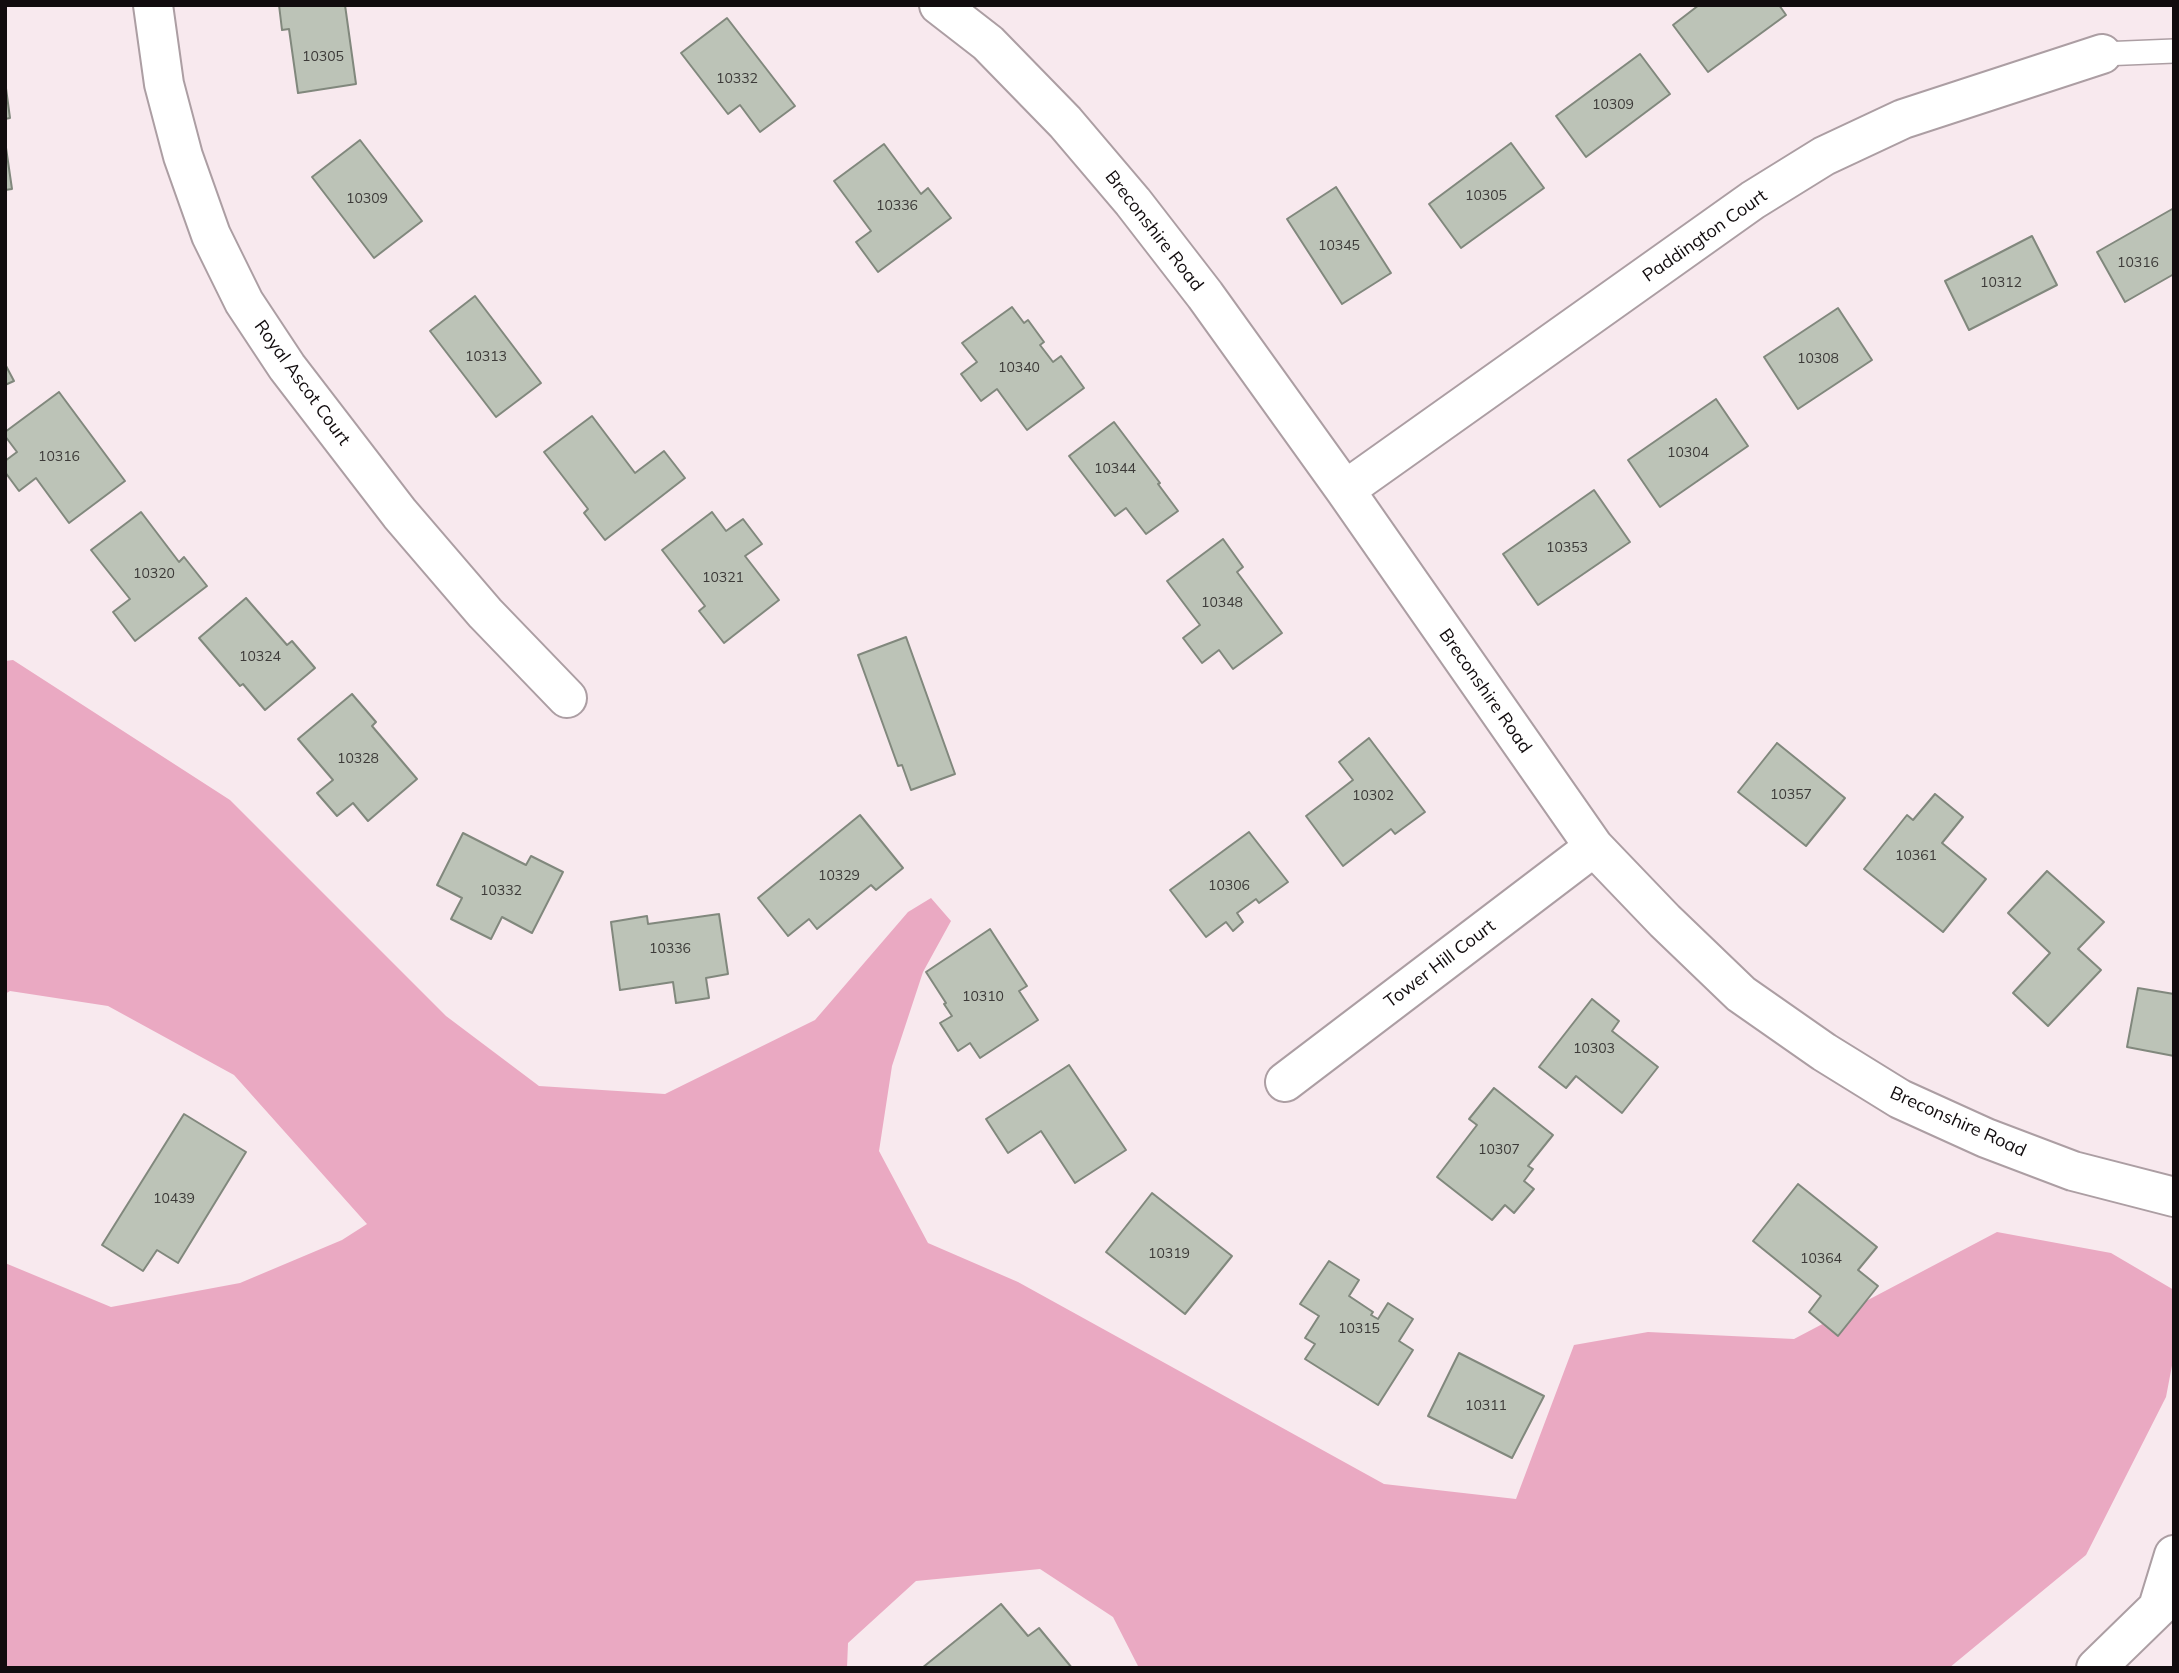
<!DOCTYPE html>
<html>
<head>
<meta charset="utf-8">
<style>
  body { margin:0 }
  #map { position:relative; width:2179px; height:1673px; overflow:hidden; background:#f8e9ee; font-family:Mulish,sans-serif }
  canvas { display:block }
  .frame { position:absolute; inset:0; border:7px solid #110c0e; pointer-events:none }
</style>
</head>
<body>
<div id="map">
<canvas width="2179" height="1673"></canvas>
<div class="frame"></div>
</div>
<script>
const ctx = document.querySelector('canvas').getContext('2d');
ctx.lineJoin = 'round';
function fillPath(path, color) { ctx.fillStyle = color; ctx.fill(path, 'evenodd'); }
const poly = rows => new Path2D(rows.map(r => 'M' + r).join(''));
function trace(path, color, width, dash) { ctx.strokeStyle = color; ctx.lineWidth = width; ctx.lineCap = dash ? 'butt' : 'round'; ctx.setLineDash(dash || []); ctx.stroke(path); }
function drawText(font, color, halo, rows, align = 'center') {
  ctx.font = font + ' Mulish,sans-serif'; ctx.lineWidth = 5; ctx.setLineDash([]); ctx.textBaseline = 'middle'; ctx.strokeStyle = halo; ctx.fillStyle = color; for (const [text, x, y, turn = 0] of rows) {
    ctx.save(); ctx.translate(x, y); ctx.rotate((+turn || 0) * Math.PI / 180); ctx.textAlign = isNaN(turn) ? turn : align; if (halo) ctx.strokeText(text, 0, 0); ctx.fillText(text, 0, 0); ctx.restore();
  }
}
fillPath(poly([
  [13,660,230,800,446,1016,539,1086,665,1094,815,1020,908,912,931,898,951,921,923,972,892,1066,879,1151,928,1243,1018,1282,1384,1484,1516,1499,1574,1345,1648,1332,1794,1339,1997,1232,2111,1253,2174,1290,2174,1355,2166,1397,2086,1555,1949,1668,1139,1668,1113,1617,1040,1569,916,1581,848,1643,847,1668,5,1668,5,1263,111,1307,240,1283,342,1240,367,1224,234,1075,108,1006,10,991,5,994,5,661]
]), '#eaa9c2');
const building = poly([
  [279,5,345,5,356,84,298,93,289,29,282,30,279,5],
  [1699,5,1779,5,1786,15,1708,72,1673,25,1699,5],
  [727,18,795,106,760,132,740,105,728,114,681,53,727,18],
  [1640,54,1670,94,1586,157,1556,116,1640,54],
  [5,81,10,118,5,119,5,81],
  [360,140,422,221,374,258,312,177,360,140],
  [5,141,12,189,5,190,5,141],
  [1511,143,1544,188,1461,248,1429,204,1511,143],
  [884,144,921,194,928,188,951,218,878,272,856,242,871,231,834,181,884,144],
  [1336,187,1391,273,1342,304,1287,219,1336,187],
  [2174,208,2174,274,2125,302,2097,252,2174,208],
  [2032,236,2057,285,1969,330,1945,281,2032,236],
  [475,296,541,383,496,417,430,331,475,296],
  [1012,307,1024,323,1028,320,1044,342,1040,345,1053,362,1061,356,1084,388,1027,430,997,389,981,401,961,374,977,362,962,343,1012,307],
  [1838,308,1872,360,1798,409,1764,357,1838,308],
  [5,364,14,381,5,385,5,364],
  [59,392,125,481,69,523,36,478,19,491,5,472,5,461,17,452,5,436,5,432,59,392],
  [1716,399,1748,446,1660,507,1628,460,1716,399],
  [592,416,635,473,664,451,685,478,605,540,584,513,588,509,544,452,592,416],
  [1114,422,1160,483,1158,484,1178,511,1146,534,1126,508,1115,516,1069,456,1114,422],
  [1594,490,1630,542,1538,605,1503,554,1594,490],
  [141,512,179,562,184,557,207,586,135,641,113,612,130,599,91,550,141,512],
  [712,512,726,531,743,519,762,544,745,556,779,600,724,643,699,611,705,606,662,550,712,512],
  [1223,539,1243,567,1237,572,1282,633,1233,669,1219,650,1202,663,1183,638,1200,625,1167,581,1223,539],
  [246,598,287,645,292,641,315,668,265,710,243,684,240,686,199,638,246,598],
  [906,637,955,774,911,790,902,765,898,766,858,655,906,637],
  [352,694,376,722,372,726,417,779,368,821,353,803,337,816,317,793,333,780,298,739,352,694],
  [1369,738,1425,812,1395,834,1391,829,1343,866,1306,816,1353,780,1339,762,1369,738],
  [1777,743,1845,798,1806,846,1738,792,1777,743],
  [1935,794,1963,817,1942,843,1986,879,1943,932,1864,869,1907,815,1913,820,1935,794],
  [860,815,903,868,876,890,871,885,817,929,809,919,788,936,758,898,860,815],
  [1249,832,1288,882,1259,903,1256,899,1237,913,1243,922,1233,931,1226,922,1206,937,1170,890,1249,832],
  [463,833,526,865,531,856,563,872,532,933,502,917,491,939,451,919,462,898,437,885,463,833],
  [2047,871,2104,922,2078,949,2101,970,2048,1026,2013,993,2050,953,2008,913,2047,871],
  [719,914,728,974,706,978,709,998,676,1003,673,982,620,990,611,922,647,916,648,924,719,914],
  [990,929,1027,986,1019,991,1038,1020,980,1058,970,1043,958,1051,940,1023,952,1016,944,1004,946,1003,926,972,990,929],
  [2138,988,2174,994,2174,1056,2127,1047,2138,988],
  [1592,999,1619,1021,1612,1031,1658,1067,1622,1113,1576,1076,1566,1088,1539,1067,1592,999],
  [1069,1065,1126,1150,1075,1183,1041,1131,1008,1153,986,1119,1069,1065],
  [1494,1088,1553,1135,1528,1166,1533,1169,1524,1181,1534,1189,1514,1213,1505,1205,1492,1220,1437,1177,1477,1125,1469,1119,1494,1088],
  [184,1114,246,1152,178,1263,157,1250,143,1271,102,1245,184,1114],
  [1798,1184,1877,1247,1858,1270,1878,1286,1838,1336,1809,1312,1821,1296,1753,1241,1798,1184],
  [1152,1193,1232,1256,1185,1314,1106,1252,1152,1193],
  [1329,1261,1359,1280,1349,1296,1373,1312,1371,1315,1378,1319,1388,1303,1413,1319,1399,1341,1413,1350,1378,1405,1305,1359,1315,1344,1305,1338,1319,1316,1300,1304,1329,1261],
  [1459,1353,1544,1396,1512,1458,1428,1416,1459,1353],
  [1001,1604,1028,1636,1039,1628,1072,1668,922,1668,1001,1604]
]);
fillPath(building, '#bcc3b7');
trace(building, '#81887d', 2);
const service = poly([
  [2102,54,2174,51]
]);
const minor = poly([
  [153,5,164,84,183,156,211,235,244,302,287,367,400,514,485,613,567,698],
  [939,5,988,43,1065,122,1133,202,1205,295,1345,490,1594,847,1665,921,1741,994,1824,1052,1900,1099,1986,1138,2073,1171,2174,1197],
  [1345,490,1753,200,1824,156,1903,119,2102,54],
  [1285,1082,1594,847],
  [2159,1604,2174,1555],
  [2096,1668,2174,1592]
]);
trace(service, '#ac9ea3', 26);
trace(minor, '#ac9ea3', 42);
trace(service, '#fff', 23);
trace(minor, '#fff', 38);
drawText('14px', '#3c3a38', null, [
  ["10305",323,57],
  ["10332",737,79],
  ["10309",1613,105],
  ["10305",1486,196],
  ["10309",367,199],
  ["10336",897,206],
  ["10345",1339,246],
  ["10316",2138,263],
  ["10312",2001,283],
  ["10313",486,357],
  ["10308",1818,359],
  ["10340",1019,368],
  ["10304",1688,453],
  ["10316",59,457],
  ["10344",1115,469],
  ["10353",1567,548],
  ["10320",154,574],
  ["10321",723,578],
  ["10348",1222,603],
  ["10324",260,657],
  ["10328",358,759],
  ["10357",1791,795],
  ["10302",1373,796],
  ["10361",1916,856],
  ["10329",839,876],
  ["10306",1229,886],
  ["10332",501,891],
  ["10336",670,949],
  ["10310",983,997],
  ["10303",1594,1049],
  ["10307",1499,1150],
  ["10439",174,1199],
  ["10319",1169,1254],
  ["10364",1821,1259],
  ["10315",1359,1329],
  ["10311",1486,1406]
]);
drawText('18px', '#110c0e', '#fff', [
  ["Breconshire Road",1154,231,52],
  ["Paddington Court",1705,236,-35],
  ["Royal Ascot Court",302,383,54],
  ["Breconshire Road",1485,691,55],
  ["Tower Hill Court",1440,964,-37],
  ["Breconshire Road",1958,1122,24]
]);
</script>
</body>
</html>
